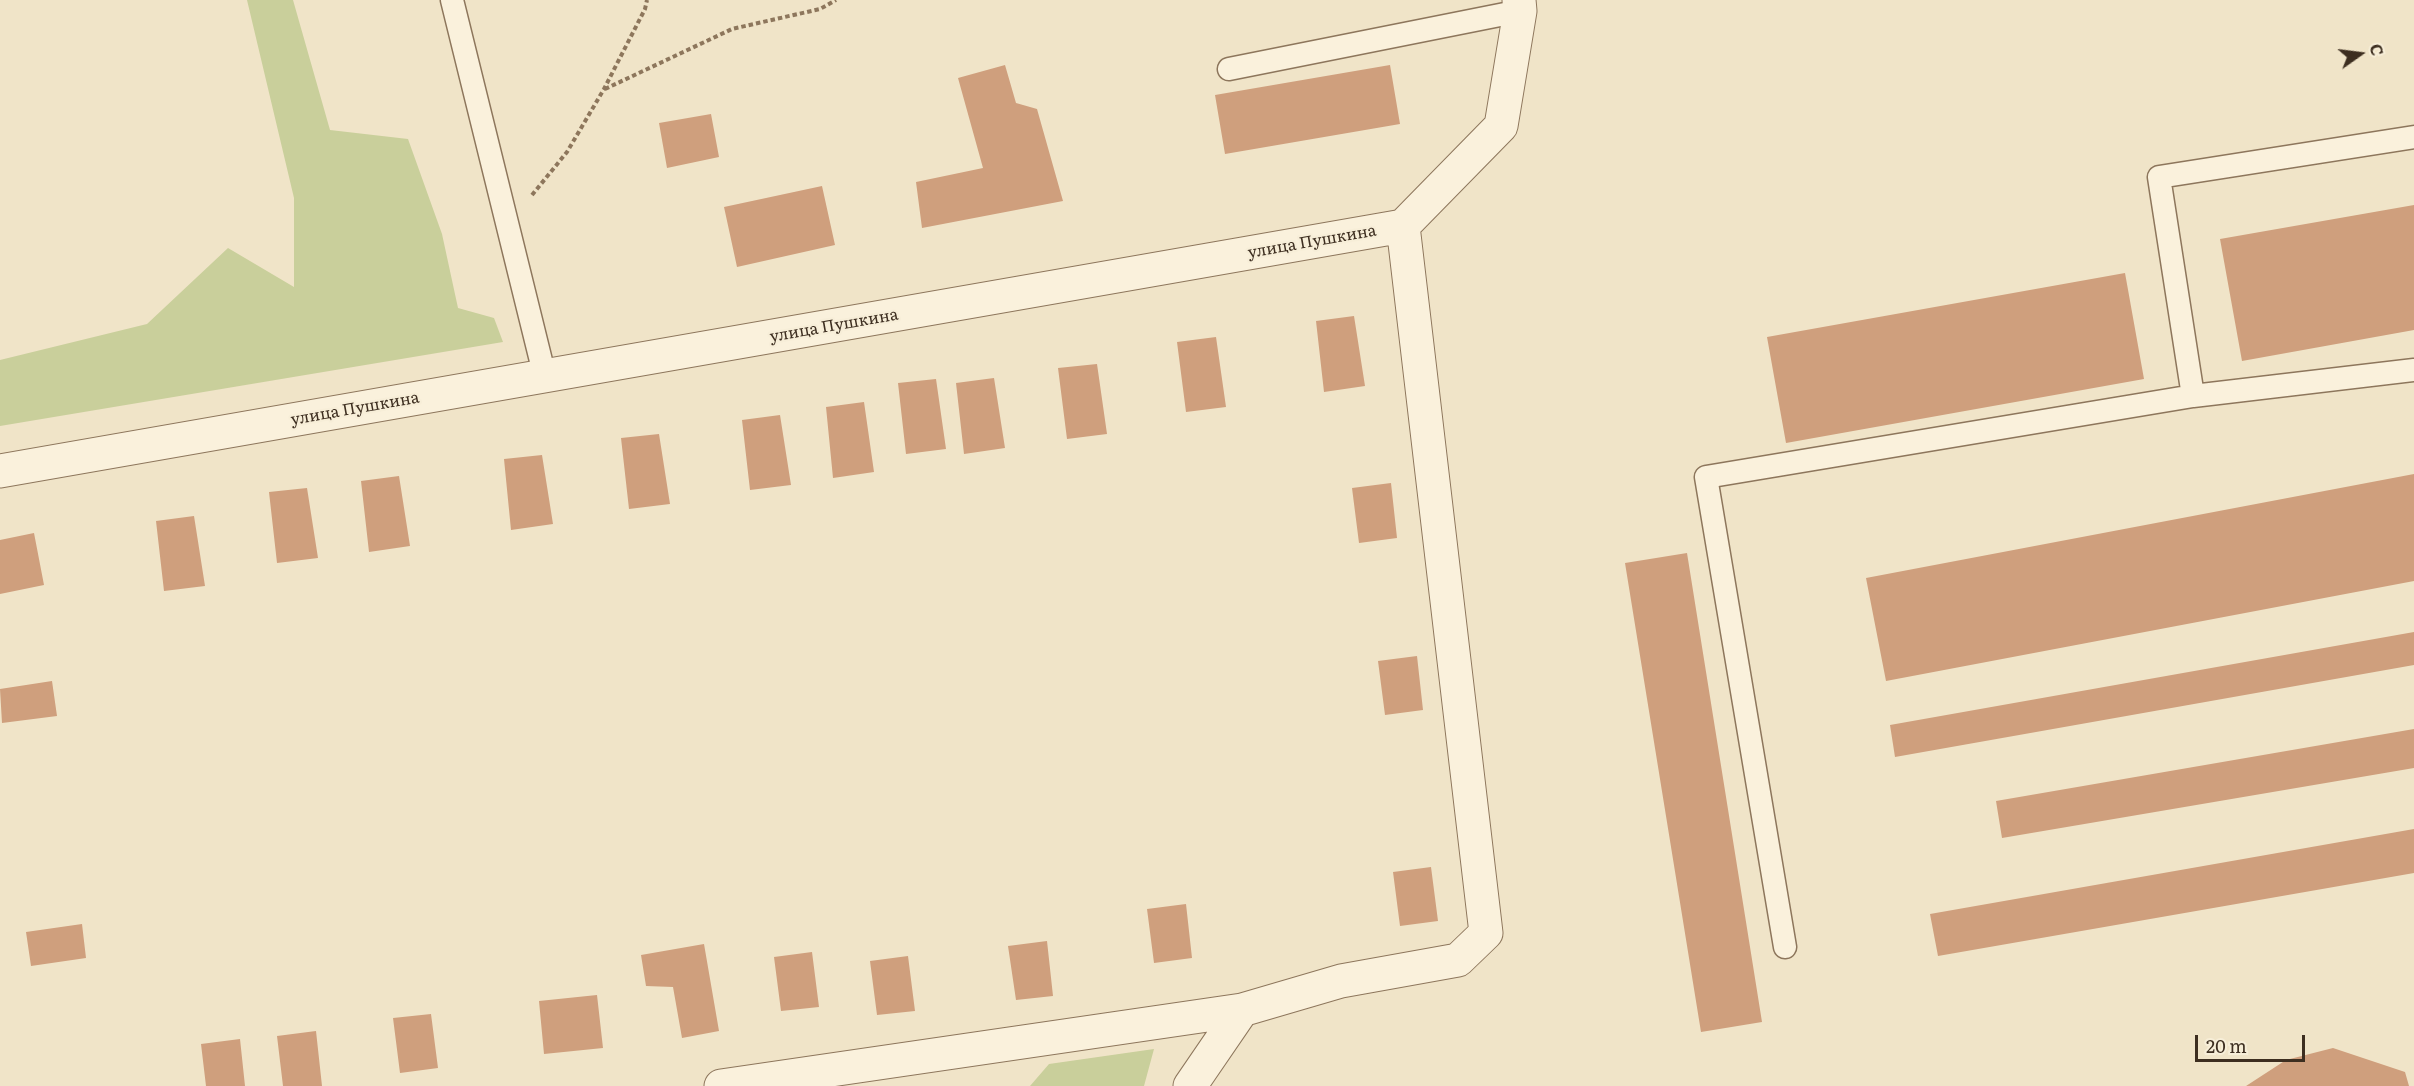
<!DOCTYPE html>
<html>
<head>
<meta charset="utf-8">
<style>
  body { margin:0 }
  #map { position:relative; width:2414px; height:1086px; overflow:hidden; background:#f0e4c8; font-family:Literata,serif }
  canvas { display:block }
  .north { position:absolute; left:2330px; top:24px; width:60px; height:60px; -webkit-text-stroke:4px #f7eed8; paint-order:stroke; rotate:76deg; font-size:16px; font-weight:700; line-height:24px; text-align:center; color:#3d2e20 }
  .north::after { content:''; display:block; margin:auto; width:21px; height:27px; background:#3d2e20; clip-path:polygon(50% 0,100% 100%,50% 72%,0 100%) }
  .scale { position:absolute; left:2195px; top:1035px; width:110px; height:27px; box-sizing:border-box; border:3px solid #3d2e20; border-top:0; padding-left:8px; font-size:18px; line-height:21px; white-space:nowrap; color:#3d2e20; -webkit-text-stroke:4px #f7eed8; paint-order:stroke }
</style>
</head>
<body>
<div id="map">
<canvas width="2414" height="1086"></canvas>
<div class="north">С</div>
<div class="scale">20 m</div>
</div>
<script>
const ctx = document.querySelector('canvas').getContext('2d');
ctx.lineJoin = 'round';
function fillPath(path, color) { ctx.fillStyle = color; ctx.fill(path, 'evenodd'); }
const poly = rows => new Path2D(rows.map(r => 'M' + r).join(''));
function trace(path, color, width, dash) { ctx.strokeStyle = color; ctx.lineWidth = width; ctx.lineCap = dash ? 'butt' : 'round'; ctx.setLineDash(dash || []); ctx.stroke(path); }
function drawText(font, color, halo, rows, align = 'center') {
  ctx.font = font + ' Literata,serif'; ctx.lineWidth = 4.5; ctx.setLineDash([]); ctx.textBaseline = 'middle'; ctx.strokeStyle = halo; ctx.fillStyle = color; for (const [text, x, y, turn = 0] of rows) {
    ctx.save(); ctx.translate(x, y); ctx.rotate((+turn || 0) * Math.PI / 180); ctx.textAlign = isNaN(turn) ? turn : align; if (halo) ctx.strokeText(text, 0, 0); ctx.fillText(text, 0, 0); ctx.restore();
  }
}
fillPath(poly([
  [247,0,293,0,330,130,408,139,442,234,458,308,494,318,503,342,0,426,0,360,147,324,228,248,294,287,294,198],
  [1154,1049,1144,1086,1030,1086,1049,1064]
]), '#c9cf9b');
fillPath(poly([
  [1005,65,1016,103,1037,109,1063,201,922,228,916,182,983,168,958,78],
  [1390,65,1400,124,1225,154,1215,95],
  [711,114,719,157,667,168,659,123],
  [822,186,835,245,737,267,724,207],
  [2414,205,2414,330,2242,361,2220,239],
  [2125,273,2144,379,1786,443,1767,337],
  [1354,316,1365,386,1324,392,1316,321],
  [1216,337,1226,407,1186,412,1177,342],
  [1097,364,1107,434,1067,439,1058,368],
  [994,378,1005,448,964,454,956,383],
  [936,379,946,449,906,454,898,383],
  [864,402,874,472,833,478,826,407],
  [780,415,791,485,750,490,742,420],
  [659,434,670,504,629,509,621,438],
  [542,455,553,524,511,530,504,459],
  [2414,474,2414,581,1886,681,1866,578],
  [399,476,410,546,369,552,361,481],
  [1391,483,1397,538,1359,543,1352,488],
  [307,488,318,558,277,563,269,492],
  [194,516,205,586,164,591,156,521],
  [34,533,44,585,0,594,0,540],
  [1687,553,1762,1022,1701,1032,1625,563],
  [2414,632,2414,665,1895,757,1890,725],
  [1417,656,1423,710,1385,715,1378,661],
  [52,681,57,716,2,723,0,689],
  [2414,729,2414,768,2002,838,1996,801],
  [2414,829,2414,873,1938,956,1930,914],
  [1431,867,1438,921,1400,926,1393,872],
  [1186,904,1192,958,1154,963,1147,909],
  [82,924,86,958,31,966,26,932],
  [1047,941,1053,996,1016,1000,1008,946],
  [704,944,719,1031,682,1038,673,987,646,986,641,955],
  [812,952,819,1007,781,1011,774,957],
  [908,956,915,1011,877,1015,870,961],
  [597,995,603,1048,544,1054,539,1001],
  [431,1014,438,1068,400,1073,393,1018],
  [316,1031,322,1086,283,1086,277,1036],
  [240,1039,245,1086,206,1086,201,1044],
  [2333,1048,2405,1072,2409,1086,2246,1086,2286,1060]
]), '#cf9f7d');
const service = poly([
  [452,0,545,377],
  [1229,69,1520,11],
  [2193,396,2159,177,2414,137],
  [1785,947,1706,477,2193,396,2414,370]
]);
const minor = poly([
  [0,471,1403,226,1501,126,1520,11,1519,0],
  [721,1086,1242,1010,1341,981,1458,960,1486,933,1403,226],
  [1190,1086,1242,1010]
]);
trace(service, '#8d765c', 25);
trace(minor, '#8d765c', 35);
trace(poly([
  [605,89,732,29,820,9,836,0],
  [532,195,567,152,604,89,645,9,647,0]
]), '#8d765c', 4, [4.5, 3]);
trace(service, '#faf1dc', 22);
trace(minor, '#faf1dc', 33);
drawText('16px', '#3d2e20', '#f7eed8', [
  ["улица Пушкина",1312,242,-10],
  ["улица Пушкина",834,326,-10],
  ["улица Пушкина",355,409,-10]
]);
</script>
</body>
</html>
